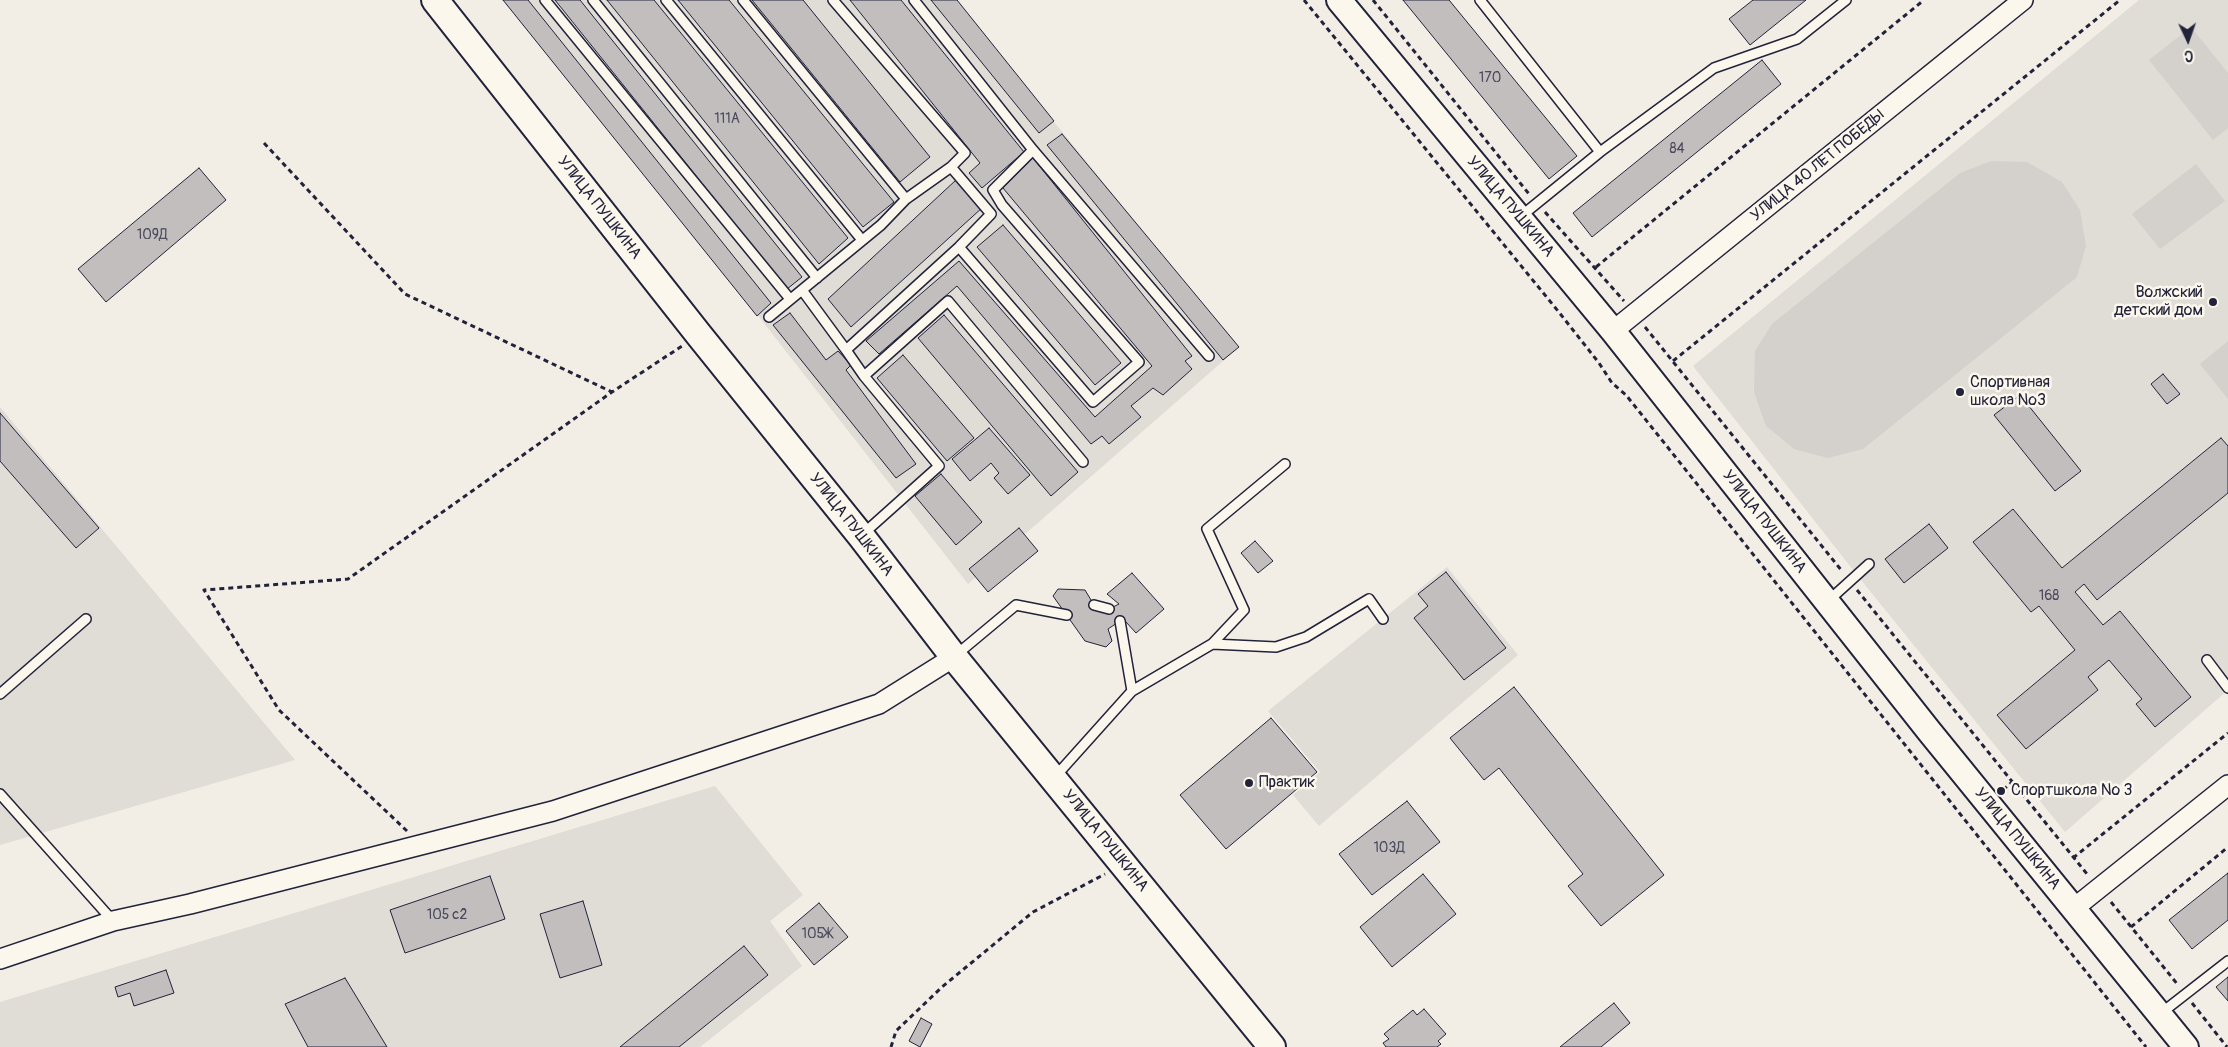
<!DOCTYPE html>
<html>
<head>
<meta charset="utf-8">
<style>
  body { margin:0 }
  #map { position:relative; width:2228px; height:1047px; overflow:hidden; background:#f2eee5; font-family:Pangolin,sans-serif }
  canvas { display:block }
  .north { position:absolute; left:2163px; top:15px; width:50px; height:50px; -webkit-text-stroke:4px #fbf7ec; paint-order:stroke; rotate:177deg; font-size:14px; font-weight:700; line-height:20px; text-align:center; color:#22223b }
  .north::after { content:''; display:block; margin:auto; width:18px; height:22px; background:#22223b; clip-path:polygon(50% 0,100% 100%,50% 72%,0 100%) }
</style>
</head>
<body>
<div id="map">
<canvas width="2228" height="1047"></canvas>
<div class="north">С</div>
</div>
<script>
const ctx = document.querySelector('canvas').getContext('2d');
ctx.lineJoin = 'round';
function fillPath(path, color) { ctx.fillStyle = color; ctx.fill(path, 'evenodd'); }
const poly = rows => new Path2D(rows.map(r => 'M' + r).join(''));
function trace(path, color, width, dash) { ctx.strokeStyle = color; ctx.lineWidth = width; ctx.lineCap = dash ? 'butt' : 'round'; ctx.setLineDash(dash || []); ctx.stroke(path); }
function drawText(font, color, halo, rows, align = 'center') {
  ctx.font = font + ' Pangolin,sans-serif'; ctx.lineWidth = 5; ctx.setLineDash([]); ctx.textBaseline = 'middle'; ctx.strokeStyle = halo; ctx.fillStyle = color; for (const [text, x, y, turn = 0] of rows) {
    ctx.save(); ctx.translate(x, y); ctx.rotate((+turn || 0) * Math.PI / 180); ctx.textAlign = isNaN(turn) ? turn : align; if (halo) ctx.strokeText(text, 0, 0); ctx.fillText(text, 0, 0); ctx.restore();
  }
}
fillPath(poly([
  [511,0,955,0,1238,348,968,584],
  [2139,0,2228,0,2228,446,2221,438,2062,568,2014,510,1974,542,2031,612,2039,606,2075,650,1997,714,2026,749,2098,690,2088,677,2109,660,2142,699,2136,704,2155,727,2191,697,2120,611,2103,625,2075,592,2084,584,2098,600,2228,493,2228,690,2065,832,1857,575,1693,366],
  [0,407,295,760,0,845],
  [1447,567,1518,655,1319,826,1293,795,1320,772,1268,711],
  [715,786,803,895,770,921,802,966,700,1047,0,1047,0,1002]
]), '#e0dcd6');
fillPath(poly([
  [2191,27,2228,73,2228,128,2213,140,2149,60],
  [1991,161,2027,162,2062,182,2080,210,2086,246,2077,277,1863,449,1828,458,1794,449,1766,426,1754,392,1755,351,1772,324,1960,173],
  [2196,164,2225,201,2160,249,2132,214],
  [2228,341,2228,399,2200,364]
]), '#d4d1cc');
const building = poly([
  [503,0,528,0,771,303,757,316,503,0],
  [555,0,580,0,802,277,787,289,555,0],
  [607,0,654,0,848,238,819,264,607,0],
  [678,0,729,0,894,202,863,227,678,0],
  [752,0,803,0,930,157,900,182,752,0],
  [850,0,901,0,1024,152,982,188,969,173,980,163,850,0],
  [931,0,957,0,1054,121,1039,133,931,0],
  [1403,0,1449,0,1577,156,1549,179,1403,0],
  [1753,0,1806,0,1750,45,1729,19,1753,0],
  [1762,60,1781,84,1592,237,1573,213,1762,60],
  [1062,134,1239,347,1223,360,1047,145,1062,134],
  [1033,158,1192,356,1185,361,1192,369,1163,395,1153,388,1131,406,1141,417,1109,444,1102,436,1091,444,957,286,879,354,866,341,959,261,1095,417,1152,366,1003,188,1033,158],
  [199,168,226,200,106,302,78,269,199,168],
  [956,180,983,207,851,327,828,299,956,180],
  [1003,225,1121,363,1095,385,977,247,1003,225],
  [790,313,826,360,838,351,851,365,846,370,916,464,896,478,773,325,790,313],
  [944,315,1078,472,1051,496,918,338,944,315],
  [903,355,974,438,947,461,877,378,903,355],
  [2163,374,2180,394,2167,404,2151,384,2163,374],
  [2020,395,2081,471,2055,491,1994,415,2020,395],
  [0,413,99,528,76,548,0,461,0,413],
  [989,428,1030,475,1008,494,994,478,999,473,991,463,970,481,952,459,989,428],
  [2221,438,2228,446,2228,493,2097,600,2084,584,2075,592,2103,625,2120,611,2191,697,2155,727,2136,704,2142,699,2109,660,2088,677,2098,690,2026,749,1997,715,2075,650,2039,606,2031,612,1973,542,2013,509,2062,568,2221,438],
  [941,474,982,522,956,545,915,496,941,474],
  [1929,524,1948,548,1904,583,1885,559,1929,524],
  [1019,528,1038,551,988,592,969,569,1019,528],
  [1255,541,1273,561,1258,573,1241,553,1255,541],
  [1446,572,1506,648,1464,680,1414,618,1428,606,1418,594,1446,572],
  [1132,573,1164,609,1136,633,1126,622,1120,621,1108,629,1112,641,1106,647,1085,641,1053,596,1058,589,1085,590,1094,605,1109,609,1119,604,1107,594,1132,573],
  [1514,687,1664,875,1601,926,1568,886,1583,874,1499,768,1484,780,1450,738,1514,687],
  [1271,718,1317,772,1226,849,1180,795,1271,718],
  [1407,801,1440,842,1372,895,1339,854,1407,801],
  [2228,873,2228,920,2192,949,2169,920,2228,873],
  [1423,874,1456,914,1392,967,1360,927,1423,874],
  [490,876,505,919,405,953,390,910,490,876],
  [583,901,602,965,560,978,540,914,583,901],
  [819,903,848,937,814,965,786,931,819,903],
  [744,946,768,975,679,1047,620,1047,744,946],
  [166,970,174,993,134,1006,130,993,118,997,115,987,166,970],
  [2228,977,2228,1001,2216,987,2228,977],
  [345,978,387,1047,308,1047,285,1004,345,978],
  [1614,1003,1630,1023,1601,1047,1560,1047,1614,1003],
  [1424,1009,1446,1034,1438,1041,1441,1044,1437,1047,1386,1047,1383,1043,1389,1039,1384,1034,1413,1010,1417,1015,1424,1009],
  [921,1018,932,1024,920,1047,909,1041,921,1018]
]);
fillPath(building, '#c2bebe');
trace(building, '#22223b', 1);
const service = poly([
  [545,0,790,299],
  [593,0,817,278],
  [666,0,862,240],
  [743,0,906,199],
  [914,0,1033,150,1209,356],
  [1480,0,1600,152],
  [1520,217,1600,152,1714,68,1797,39,1846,0],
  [959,247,1093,402,1139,362,1002,205,993,190,1033,150],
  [802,290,846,350,959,247,991,214,951,167],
  [769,317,881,225,906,199,951,167,965,153,833,0],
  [846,350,864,376],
  [863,534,939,466,864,376,948,301,1083,462],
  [1827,602,1869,564],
  [1094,605,1109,609],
  [1120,621,1132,691],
  [1212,644,1276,647,1306,637,1369,599,1383,619],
  [956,655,1016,605,1067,615],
  [2207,660,2228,688],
  [0,694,86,619],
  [1054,778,1132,691,1212,644,1244,610,1207,529,1285,464],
  [0,794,113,921],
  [2160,1014,2228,961]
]);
const minor = poly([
  [1613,331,2023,0],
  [2073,909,2228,785],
  [0,959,113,921,190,904,553,811,879,704,954,657]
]);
const tertiary = poly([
  [1339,0,1613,331,1929,731,2186,1047]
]);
const secondary = poly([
  [435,0,699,335,861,536,954,657,1272,1047]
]);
trace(service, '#22223b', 12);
trace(minor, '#22223b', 22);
trace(tertiary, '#22223b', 28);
trace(secondary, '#22223b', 30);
trace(poly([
  [1304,0,1558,311,1599,363,1612,383,1626,395,2146,1047],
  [1373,0,1529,194],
  [264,143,405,294,612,392],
  [1545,212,1624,301],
  [1596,267,1924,0],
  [1645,327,1842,571],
  [1673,361,2120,0],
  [1857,590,2087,874],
  [2003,790,2012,782],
  [407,831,279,710,204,590,348,579,612,392,682,346],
  [2073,858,2228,733],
  [2111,902,2178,985],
  [2131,927,2228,847],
  [2192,1003,2227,1047],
  [891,1047,896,1031,942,987,1033,912,1105,874]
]), '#22223b', 3, [5, 4]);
trace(service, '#fbf7ec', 9);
trace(minor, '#fbf7ec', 19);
trace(tertiary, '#fbf7ec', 24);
trace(secondary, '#fbf7ec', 26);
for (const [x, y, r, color] of [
  [2213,302,5,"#22223b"],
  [1960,392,5,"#22223b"],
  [1249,783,5,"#22223b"],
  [2001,791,5,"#22223b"]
]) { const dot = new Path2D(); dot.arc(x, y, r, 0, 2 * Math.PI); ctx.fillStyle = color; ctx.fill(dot); trace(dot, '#fbf7ec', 2); }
drawText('14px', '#4a495c', null, [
  ["170",1490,78],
  ["111А",727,119],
  ["84",1677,149],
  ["109Д",152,235],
  ["168",2049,596],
  ["103Д",1389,848],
  ["105 с2",447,915],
  ["105Ж",817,934]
]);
drawText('16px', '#22223b', '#fbf7ec', [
  ["УЛИЦА 40 ЛЕТ ПОБЕДЫ",1818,166,-39],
  ["УЛИЦА ПУШКИНА",1510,207,50],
  ["УЛИЦА ПУШКИНА",599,208,52],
  ["УЛИЦА ПУШКИНА",1764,522,52],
  ["УЛИЦА ПУШКИНА",851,525,52],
  ["УЛИЦА ПУШКИНА",2017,839,51],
  ["УЛИЦА ПУШКИНА",1105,841,51]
]);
drawText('16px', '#22223b', '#fbf7ec', [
  ["Волжский",2203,293,"right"],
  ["детский дом",2203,311,"right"],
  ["Спортивная",1970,383],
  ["школа №3",1970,401],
  ["Практик",1259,783],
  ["Спортшкола № 3",2011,791]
], 'left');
</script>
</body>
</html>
